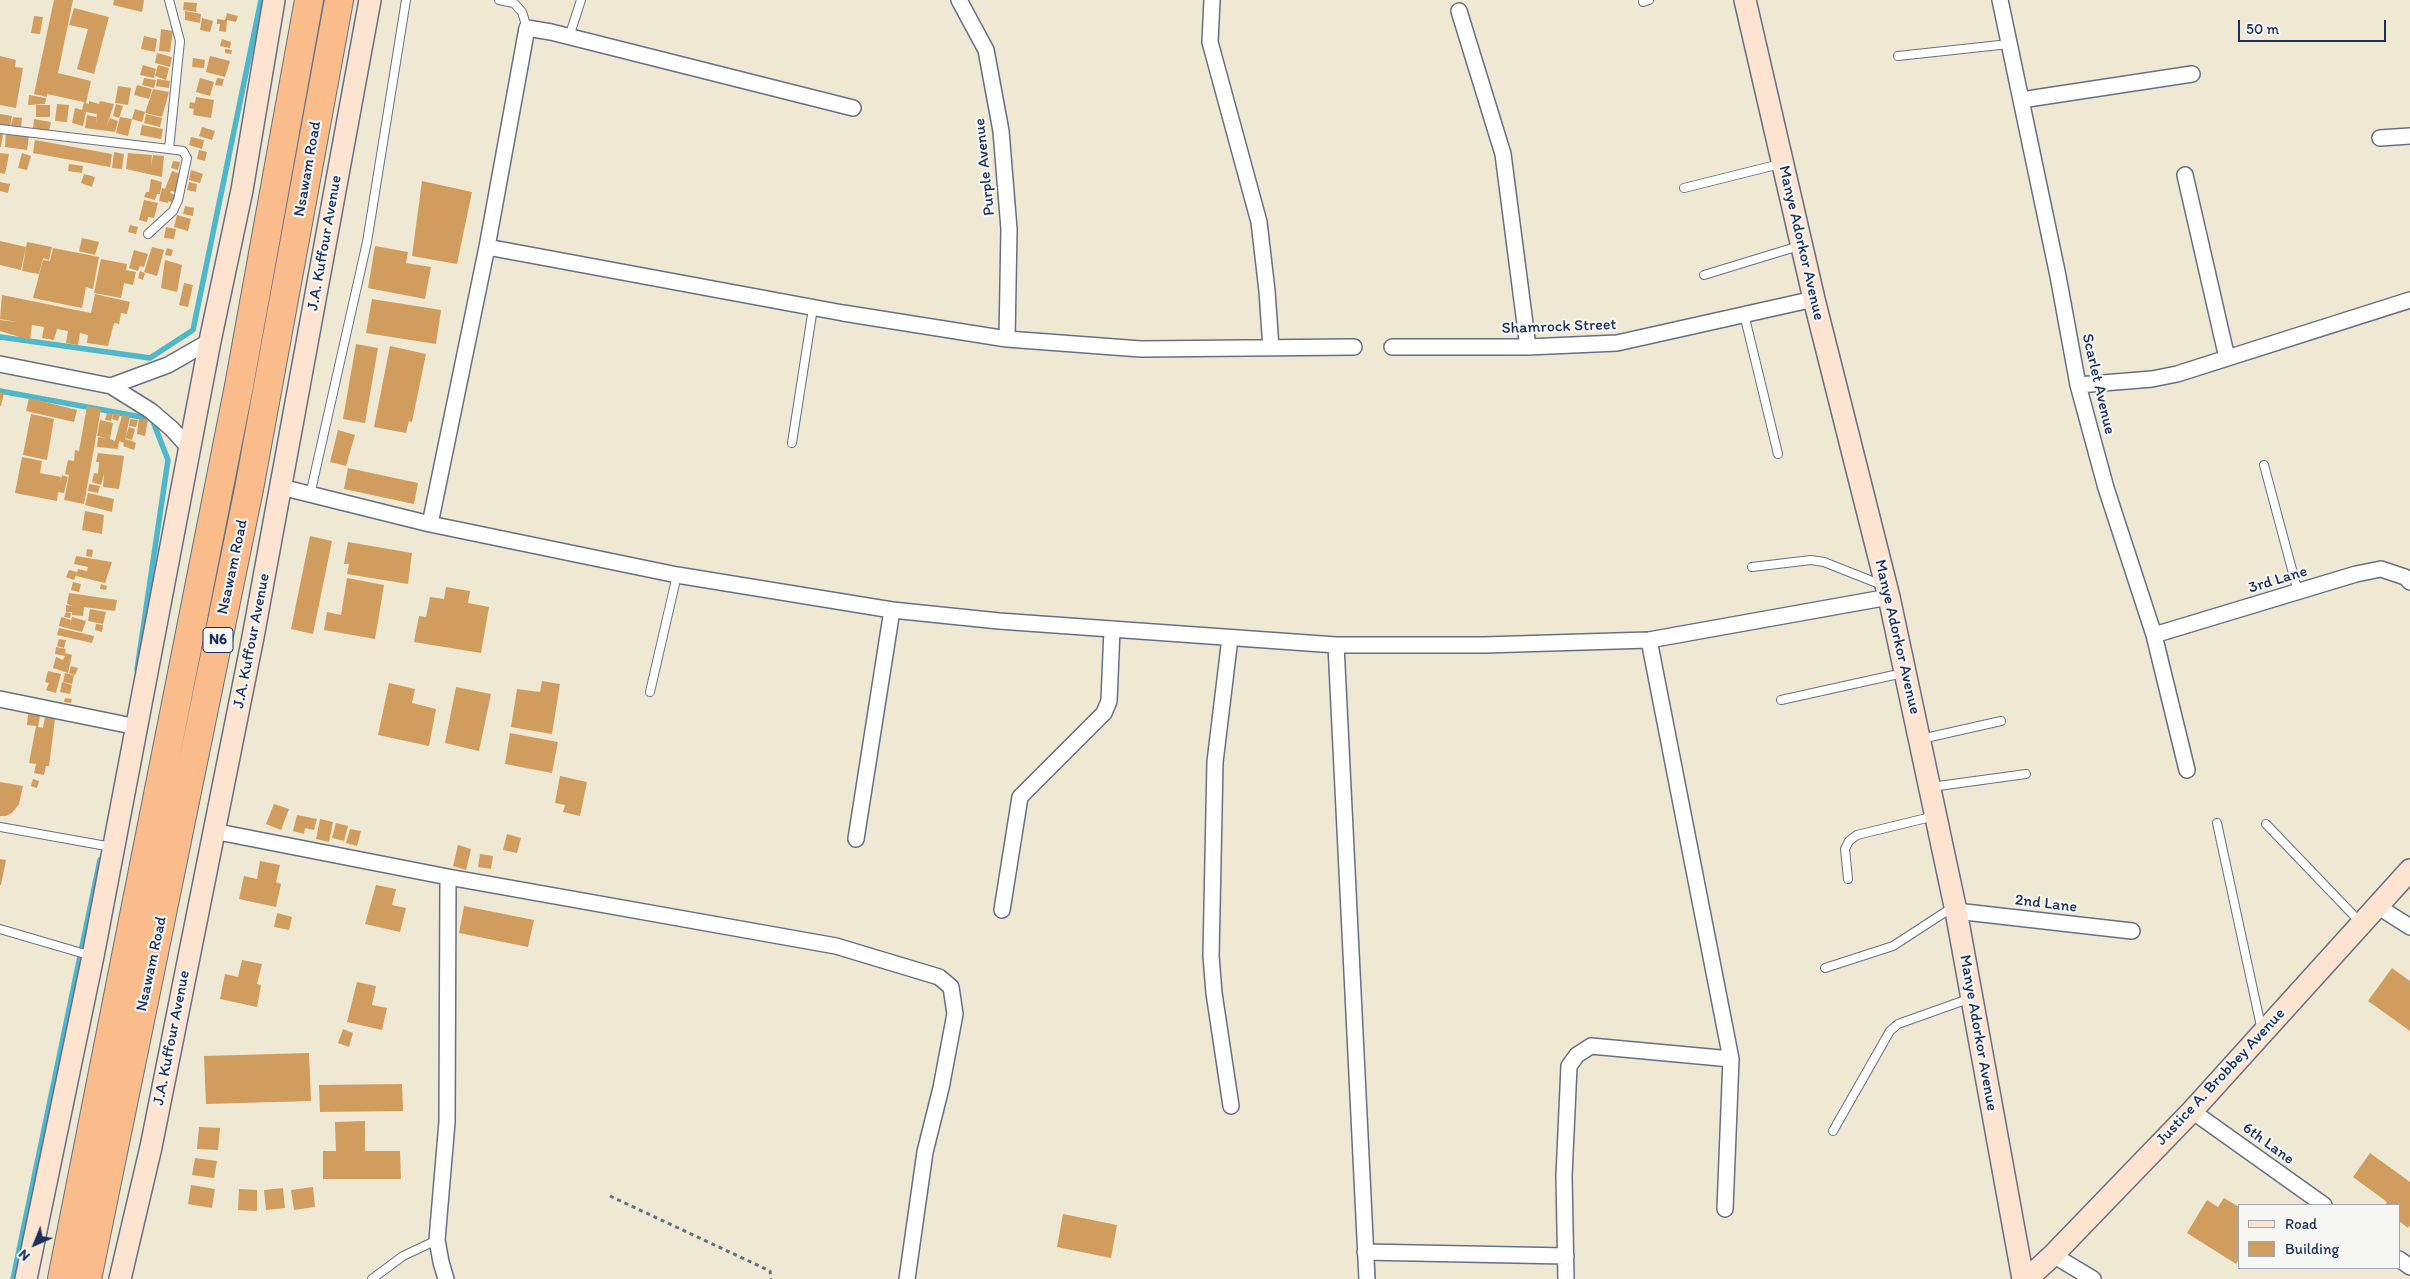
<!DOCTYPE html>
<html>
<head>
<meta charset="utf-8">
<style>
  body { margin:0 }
  #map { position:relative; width:2410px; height:1279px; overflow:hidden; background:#efe8d2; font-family:Itim,sans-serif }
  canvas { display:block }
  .legend { position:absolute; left:2238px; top:1204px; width:162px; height:65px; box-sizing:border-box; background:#f6f6f2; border:1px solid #9ea6b7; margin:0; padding:6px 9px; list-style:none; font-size:15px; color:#1b2f5e }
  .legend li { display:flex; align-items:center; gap:10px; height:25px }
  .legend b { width:25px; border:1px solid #9ea6b7 }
  .north { position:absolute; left:10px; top:1219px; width:50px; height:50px; -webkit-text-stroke:4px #f6f6f2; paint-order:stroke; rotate:224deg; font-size:14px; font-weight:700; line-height:20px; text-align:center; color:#1b2f5e }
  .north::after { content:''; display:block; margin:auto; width:18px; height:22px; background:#1b2f5e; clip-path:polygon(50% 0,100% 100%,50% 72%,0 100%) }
  .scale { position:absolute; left:2238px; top:20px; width:148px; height:22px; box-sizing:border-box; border:2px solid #1b2f5e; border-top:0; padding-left:6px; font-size:15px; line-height:18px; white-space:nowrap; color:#1b2f5e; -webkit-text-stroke:4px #f6f6f2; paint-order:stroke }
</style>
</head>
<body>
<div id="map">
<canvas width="2410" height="1279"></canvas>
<ul class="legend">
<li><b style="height:6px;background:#fde4d0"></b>Road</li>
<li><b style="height:14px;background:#d19d5e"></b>Building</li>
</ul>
<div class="north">N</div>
<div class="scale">50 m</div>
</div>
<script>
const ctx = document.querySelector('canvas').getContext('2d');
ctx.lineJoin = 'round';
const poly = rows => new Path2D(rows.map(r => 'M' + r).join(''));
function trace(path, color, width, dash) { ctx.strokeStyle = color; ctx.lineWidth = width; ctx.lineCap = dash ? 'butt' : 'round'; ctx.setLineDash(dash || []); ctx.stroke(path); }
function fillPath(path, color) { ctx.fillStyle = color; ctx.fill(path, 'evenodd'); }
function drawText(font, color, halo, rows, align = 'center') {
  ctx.font = font + ' Itim,sans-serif'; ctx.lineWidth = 4.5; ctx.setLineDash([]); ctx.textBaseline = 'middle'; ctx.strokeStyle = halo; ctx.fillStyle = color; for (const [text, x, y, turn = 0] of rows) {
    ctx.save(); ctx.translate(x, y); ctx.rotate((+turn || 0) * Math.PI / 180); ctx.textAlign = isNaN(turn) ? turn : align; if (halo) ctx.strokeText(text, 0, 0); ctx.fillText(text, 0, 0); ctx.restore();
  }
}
trace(poly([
  [0,337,150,358,193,330,261,0],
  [0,391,152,419,168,460,137,670],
  [13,1279,100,860]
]), '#4eb7cb', 5.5);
fillPath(poly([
  [54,0,73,0,58,73,91,81,86,103,89,104,89,101,99,104,100,101,114,104,107,125,110,118,118,121,115,132,85,128,87,115,96,117,96,123,97,111,97,114,86,112,83,126,72,123,75,108,82,110,84,102,47,94,47,97,34,94],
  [114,0,144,0,142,12,113,5],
  [184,2,197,3,196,12,183,10],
  [74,8,109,17,94,74,77,69,88,29,69,25],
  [185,11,201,14,200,23,185,20],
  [227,13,238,16,236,22,227,20,226,32,219,31,220,24,217,24,217,19,225,20],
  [34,16,43,17,40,34,31,33],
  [202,18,213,21,210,32,200,30],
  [161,29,173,31,170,52,159,51],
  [144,36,157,39,155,52,141,49],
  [222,39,231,42,230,48,220,46],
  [225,49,232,50,231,54,225,53],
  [157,53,172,57,170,67,155,63],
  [0,56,16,60,15,67,23,68,16,108,0,105],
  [210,56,230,61,225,77,206,72],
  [193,58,205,60,204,68,192,67],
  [143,65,156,69,154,78,140,75],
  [158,65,169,68,166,80,155,76],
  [144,78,156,80,154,88,142,85],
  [200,78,214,82,210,96,196,92],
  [217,78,224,79,222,86,215,85],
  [157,79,170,81,169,88,156,86],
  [137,85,152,89,149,99,134,95],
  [118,86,131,88,128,105,115,103],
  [153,89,169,92,162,117,145,113],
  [29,95,46,98,45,104,28,105],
  [196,97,214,100,211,118,193,115,194,109,189,108,190,102,195,103],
  [57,104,69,105,67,122,55,121],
  [116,104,123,106,119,118,113,116],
  [36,105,50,105,50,117,36,117],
  [135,109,145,112,142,122,132,119],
  [0,114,12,116,10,127,0,125],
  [146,114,162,118,160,127,144,123],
  [13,117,22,118,21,127,11,126],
  [120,117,132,119,128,136,116,133],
  [34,119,51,122,49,131,33,129],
  [142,125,163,129,161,139,140,135],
  [202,127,215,131,212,140,199,136],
  [6,132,29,136,27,150,5,147],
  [0,133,3,134,1,147,0,147],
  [191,137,204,140,202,149,189,145],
  [35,140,112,154,110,167,33,153],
  [199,150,207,152,205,161,197,159],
  [114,152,124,154,122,169,112,168],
  [0,153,9,154,5,174,0,173],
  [22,153,31,156,27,170,18,168],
  [128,153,152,155,151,167,153,155,164,156,162,177,126,169],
  [173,161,180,162,178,170,171,168],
  [69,164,83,166,82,173,68,171],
  [191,170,203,174,200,183,189,180],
  [172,171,181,174,175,192,171,191,170,193,176,195,174,203,168,201,168,203,159,201,162,188,165,189],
  [84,174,95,177,92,187,81,183],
  [151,179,162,182,160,194,157,194,155,200,144,197,146,192,149,192],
  [422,181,472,192,457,264,412,256],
  [0,182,10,184,8,193,0,191],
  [189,182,197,184,196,192,187,190],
  [144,200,158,203,154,218,148,217,147,222,139,220],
  [185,206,194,208,193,216,183,214],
  [177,215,191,219,188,231,174,227],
  [130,225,138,227,136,234,128,232],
  [166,227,176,229,174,239,164,238],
  [82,238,99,242,95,255,79,251],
  [0,241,26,247,21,270,0,265],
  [27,242,52,247,49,260,43,258,39,274,22,271],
  [375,246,408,252,406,263,431,267,425,299,368,288],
  [152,247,164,250,157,276,144,272],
  [53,248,99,257,93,289,86,287,82,308,33,298,43,260,50,261],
  [167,248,173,250,171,256,165,255],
  [134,250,148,254,144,267,140,266,138,271,129,268],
  [101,259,127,264,126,270,136,272,133,285,124,283,121,298,94,293],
  [165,260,182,265,177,292,161,288],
  [140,271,145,273,143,280,138,278],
  [184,283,193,285,188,307,179,305],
  [95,294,130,302,127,314,121,313,119,324,114,323,108,346,87,343,88,335,80,333,78,345,66,343,68,331,57,329,54,340,42,338,44,327,32,325,30,340,0,331,0,320,17,322,0,319,2,295,91,313],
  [372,299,441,310,436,344,366,333],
  [356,344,378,348,365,423,343,419],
  [390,346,426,354,412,422,409,421,406,433,374,427],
  [0,392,4,393,1,406,0,406],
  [29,398,77,410,74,422,26,411],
  [87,406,101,409,84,504,64,500,69,475,65,474,68,460,74,461,75,450,79,451],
  [107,413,113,414,111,421,105,420],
  [114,413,120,414,118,421,112,419],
  [31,414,54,419,47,460,23,455],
  [122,415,130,417,125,439,132,441,131,445,132,441,136,443,134,450,123,446,124,443,119,441,118,449,97,447,98,437,107,438,97,436,100,420,113,423,110,439,115,441],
  [139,418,148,420,145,436,137,434],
  [130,419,138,420,136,427,129,426],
  [129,427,135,429,132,440,125,438],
  [338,430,355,435,346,466,330,462],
  [98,453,124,456,119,489,103,487,104,474,101,485,92,482,94,473,98,474,99,462,96,462],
  [22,457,42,461,40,473,61,477,60,483,62,475,68,477,64,493,58,492,57,501,15,493],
  [348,468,418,483,414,504,344,489],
  [89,484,100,486,98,493,88,491],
  [88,493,114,499,112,512,85,505],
  [85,511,104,515,102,534,82,530],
  [310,536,332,541,313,634,291,629],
  [348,542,412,553,408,584,347,574,349,564,344,564],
  [87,549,93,550,92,557,86,556],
  [76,556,112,562,105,583,76,576,78,569,87,571,88,567,74,564],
  [69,570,77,572,74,580,66,577],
  [347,578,384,585,375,639,324,630,327,612,341,615],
  [73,582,81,584,79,592,71,590],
  [101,584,107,586,106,590,100,589],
  [446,587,470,591,468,603,489,607,481,653,414,642,419,616,426,617,430,597,444,599],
  [69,593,117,600,115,611,84,607,83,616,72,615,72,612,66,612,66,605,73,606,67,604],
  [90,609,106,612,103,624,88,621],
  [66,612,71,613,70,618,64,617],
  [61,617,71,620,70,626,72,617,86,621,82,632,59,626],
  [96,624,103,625,102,632,95,630],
  [59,628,94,636,92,643,57,635],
  [59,639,66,640,64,648,57,646],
  [56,647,66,649,65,653,72,655,68,673,53,668,56,657,63,660,65,656,55,654],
  [71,666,78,668,75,675,69,673],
  [48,671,61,674,56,693,46,690,49,683,45,682],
  [65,673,74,675,72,684,63,682],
  [542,681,560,684,552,734,511,727,517,689,540,692],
  [62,682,72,685,70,694,60,692],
  [389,683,415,689,412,703,436,709,429,746,378,735],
  [456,687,491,694,479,751,445,743],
  [65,698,72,699,71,703,64,702],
  [28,714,40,716,38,727,43,728,45,717,55,719,49,766,46,766,44,775,34,773,36,764,29,763,36,726,27,725],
  [510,733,558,742,552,773,505,764],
  [560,776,587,782,580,816,563,812,565,805,555,803],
  [33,779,39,781,37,788,31,786],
  [0,782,23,786,19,804,12,813,6,816,0,816],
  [274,804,289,809,281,830,266,824],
  [297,815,317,819,314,830,305,828,304,834,293,831],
  [320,819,333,822,329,842,316,839],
  [336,823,348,826,344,841,332,838],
  [350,829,361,831,357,846,346,843],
  [507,834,521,838,517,853,503,850],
  [458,845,471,849,466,870,453,866],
  [480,854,493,856,491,869,478,867],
  [0,859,6,860,1,885,0,885],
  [260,861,280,865,276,882,281,884,276,907,239,899,244,876,257,879],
  [376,885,396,889,392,905,406,908,400,932,365,924],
  [464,906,534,920,528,947,459,933],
  [277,913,292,917,289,930,274,927],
  [242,960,262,964,257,984,261,985,257,1007,220,999,225,974,238,977],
  [2392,968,2410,981,2410,1031,2368,1001],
  [357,982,376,986,372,1005,387,1008,382,1030,347,1022],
  [343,1029,353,1033,349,1047,338,1043],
  [309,1053,311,1101,206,1104,204,1056],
  [402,1084,403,1111,320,1112,319,1085],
  [365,1121,365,1151,400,1151,401,1179,323,1179,323,1151,336,1151,335,1122],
  [199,1127,220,1128,218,1150,197,1149],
  [2370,1153,2410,1182,2410,1225,2408,1228,2399,1221,2399,1205,2385,1205,2387,1202,2353,1177],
  [195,1158,217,1161,214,1178,192,1175],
  [191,1185,215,1189,212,1208,188,1204],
  [313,1187,315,1207,294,1210,291,1190],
  [283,1188,285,1208,266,1210,264,1190],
  [239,1189,257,1190,257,1211,238,1210],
  [2224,1198,2239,1207,2239,1259,2236,1264,2187,1233,2207,1200,2218,1207],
  [1063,1214,1117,1225,1111,1258,1057,1247]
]), '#d19d5e');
const lane = poly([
  [499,0,514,3,522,12,527,28],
  [1643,2,1649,0],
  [569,37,581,0],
  [1898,56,2009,44],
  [0,129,169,149,180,41,169,0],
  [1684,188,1780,164],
  [148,234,173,211,178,200,187,158,183,151,169,149],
  [1704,275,1799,246],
  [1744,314,1778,454],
  [792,443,813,308],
  [2264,465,2298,592],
  [310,495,367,242,406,0],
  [1752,567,1811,560,1824,562,1882,585],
  [650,692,677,575],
  [1781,700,1903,673],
  [1921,739,2001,721],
  [1931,787,2026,774],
  [2217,823,2262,1031],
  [2266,824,2360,922],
  [0,827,112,847],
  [1848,879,1845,849,1849,841,1857,835,1935,816],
  [0,929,92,956],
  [1825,968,1893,946,1953,907],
  [1833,1131,1890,1031,1898,1024,1971,998],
  [372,1279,403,1256,437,1240]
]);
const street = poly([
  [959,0,986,50,1001,131,1009,229,1007,339],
  [1212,0,1210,42,1259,222,1267,291,1271,348],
  [2000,0,2058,276,2078,385,2106,488,2154,635,2187,770],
  [1459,11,1503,154,1528,347],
  [2021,100,2192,74],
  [2380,138,2410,136],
  [2185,175,2227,358],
  [487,247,843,313,1007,339,1141,349,1354,347],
  [1392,347,1528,347,1617,343,1814,299],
  [0,364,111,386,151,411,172,429,191,450],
  [2078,385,2152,379,2177,374,2410,300],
  [111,386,168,365,210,341],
  [281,487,430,524,677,575,892,610,999,621,1336,645,1484,645,1649,640,1889,597],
  [430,524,487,247,527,28,551,32,853,108],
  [2154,635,2356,574,2381,569,2405,577,2410,582],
  [1230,638,1215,762,1211,956,1214,993,1231,1106],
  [1649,640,1731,1059,1725,1209],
  [1336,645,1367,1279],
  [0,699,137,727],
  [213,831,448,877,836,946,939,977,951,987,955,1014,941,1088,925,1152,907,1279],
  [856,839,892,610],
  [2377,906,2410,927],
  [1002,910,1020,797,1104,713,1109,701,1112,629],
  [1956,911,2132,931],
  [2192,1111,2324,1205],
  [1365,1252,1566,1256],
  [2053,1255,2093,1279],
  [2399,1259,2410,1267],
  [446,1279,441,1262,437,1240,447,1122,448,877],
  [1566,1279,1564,1176,1569,1066,1577,1055,1591,1046,1731,1059]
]);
const secondary = poly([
  [1745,0,1814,299,1889,597,1956,911,2023,1279],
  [26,1279,93,956,210,341,242,190,274,0],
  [120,1279,151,1147,253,637,370,0],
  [2027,1279,2053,1255,2192,1111,2410,870]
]);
const highway = poly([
  [62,1279,239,386,309,0],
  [87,1279,249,489,339,0]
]);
trace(lane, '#657087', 10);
trace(street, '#657087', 18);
trace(secondary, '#657087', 24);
trace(highway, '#657087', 30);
trace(poly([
  [610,1196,770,1271,771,1279]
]), '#657087', 3, [4, 4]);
trace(lane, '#fff', 8);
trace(street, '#fff', 15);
trace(secondary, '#fde4d0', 21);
trace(highway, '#f9bc8a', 28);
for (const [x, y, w] of [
  [218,640,30]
]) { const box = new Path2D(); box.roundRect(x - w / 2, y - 12.5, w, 25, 4); ctx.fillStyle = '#f6f6f2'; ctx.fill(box); trace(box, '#1b2f5e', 1); }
drawText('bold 15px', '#1b2f5e', null, [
  ["N6",218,640]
]);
drawText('16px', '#1b2f5e', '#f6f6f2', [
  ["Purple Avenue",985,167,-96],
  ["Nsawam Road",308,169,-80],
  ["J.A. Kuffour Avenue",325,243,-80],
  ["Manye Adorkor Avenue",1801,243,77],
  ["Shamrock Street",1559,327,-2],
  ["Scarlet Avenue",2098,384,77],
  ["Nsawam Road",233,567,-78],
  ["3rd Lane",2278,580,-17],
  ["Manye Adorkor Avenue",1897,637,77],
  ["J.A. Kuffour Avenue",252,641,-79],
  ["2nd Lane",2046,904,7],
  ["Nsawam Road",152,964,-78],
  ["Manye Adorkor Avenue",1978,1033,80],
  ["J.A. Kuffour Avenue",172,1038,-79],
  ["Justice A. Brobbey Avenue",2221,1077,-47],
  ["6th Lane",2268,1144,36]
]);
</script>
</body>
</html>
